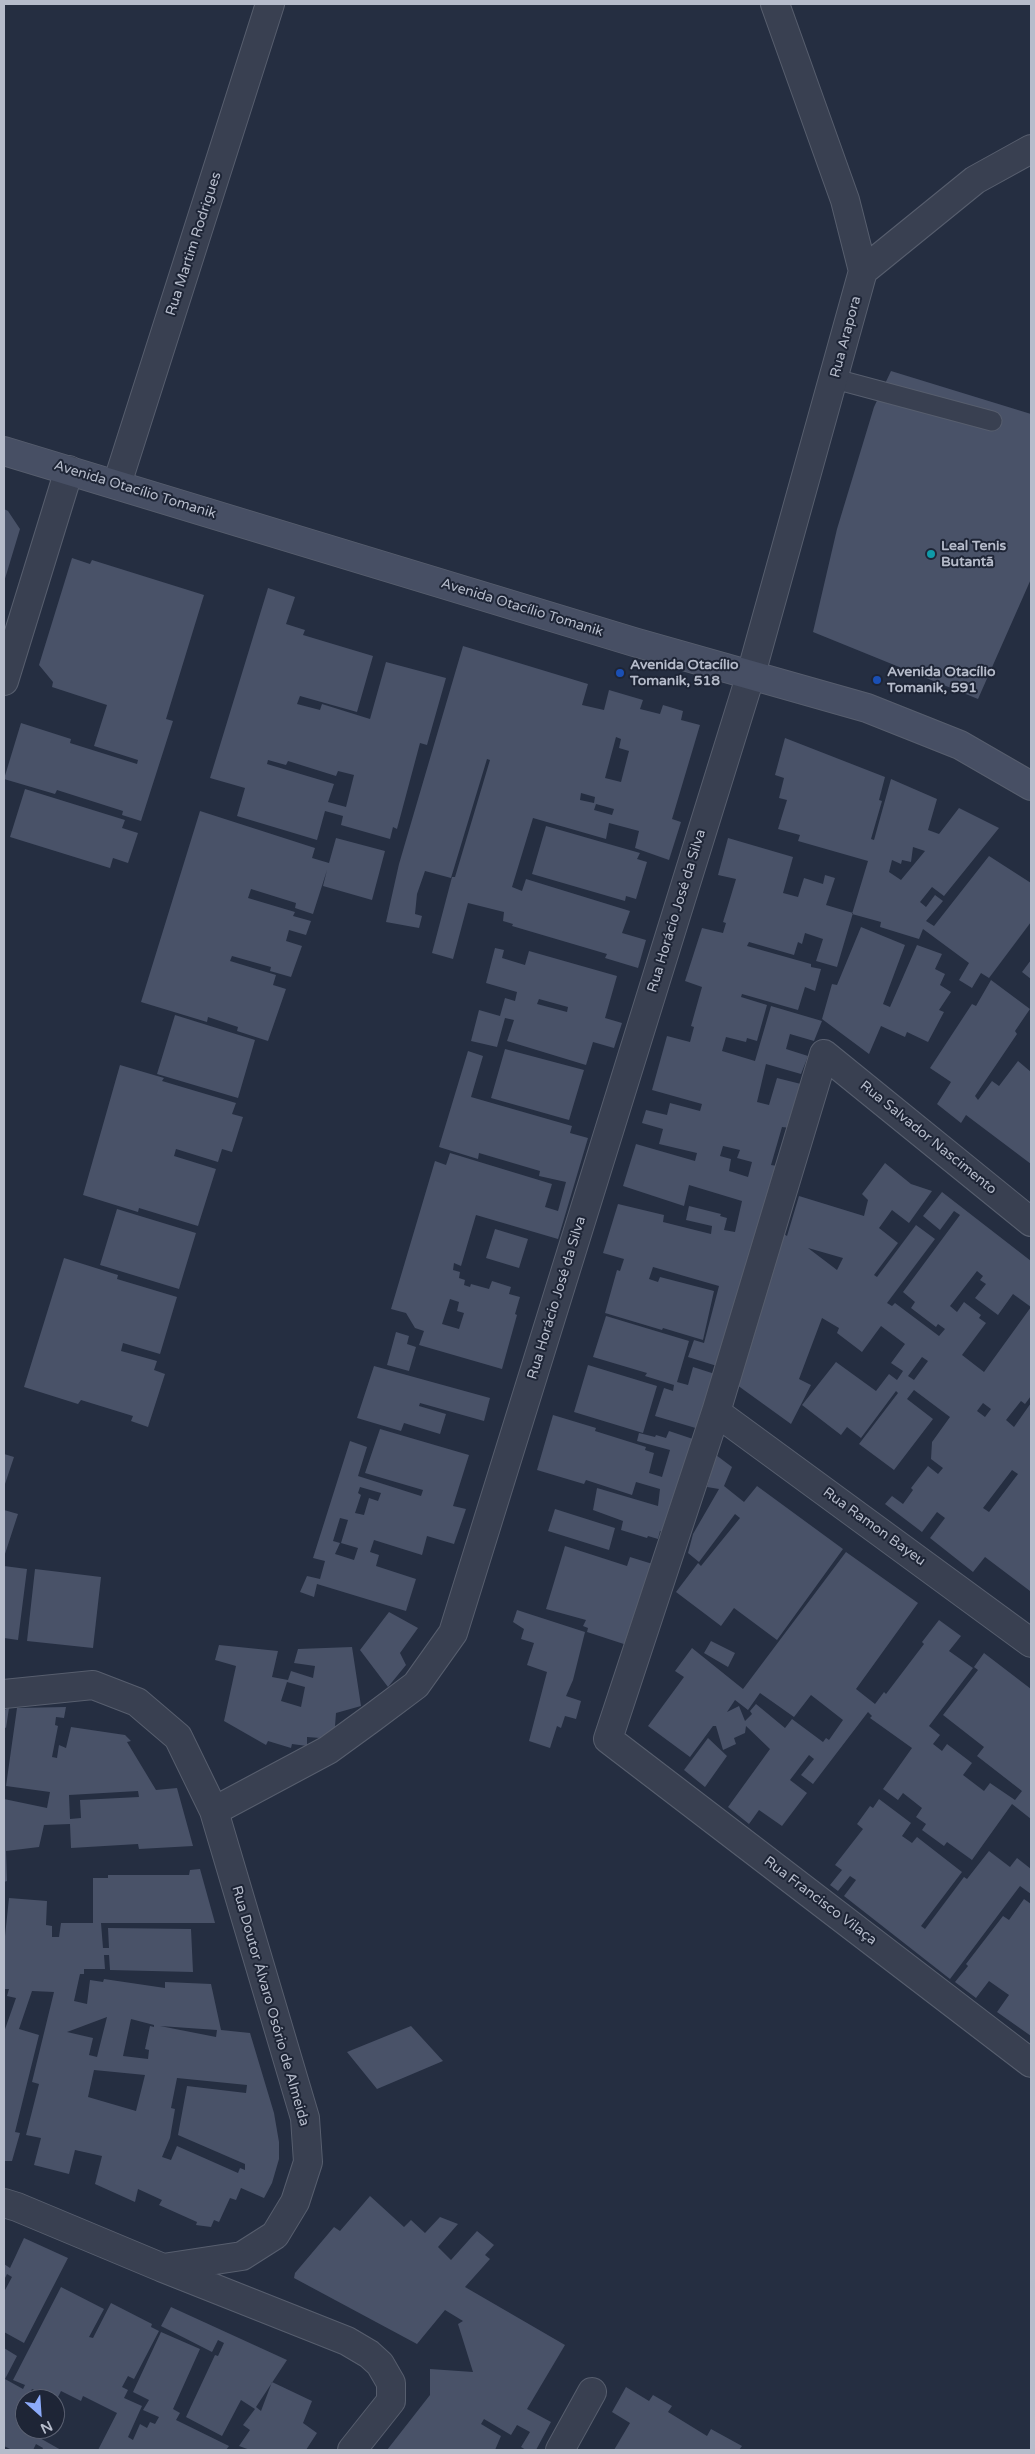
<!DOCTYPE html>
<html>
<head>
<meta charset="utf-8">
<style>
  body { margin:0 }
  #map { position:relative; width:1035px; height:2454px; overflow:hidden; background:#252e41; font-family:"Varela Round",sans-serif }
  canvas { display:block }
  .frame { position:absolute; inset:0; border:5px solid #b6bccb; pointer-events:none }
  .north { position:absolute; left:15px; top:2389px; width:50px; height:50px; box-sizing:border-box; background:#1e2536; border:1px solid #5b6172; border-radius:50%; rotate:154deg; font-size:14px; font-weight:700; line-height:20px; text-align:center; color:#b6bccb }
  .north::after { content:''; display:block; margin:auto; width:18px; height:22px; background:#8cabfa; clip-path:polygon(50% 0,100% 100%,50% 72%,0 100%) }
</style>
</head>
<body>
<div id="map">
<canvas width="1035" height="2454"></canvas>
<div class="frame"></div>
<div class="north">N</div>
</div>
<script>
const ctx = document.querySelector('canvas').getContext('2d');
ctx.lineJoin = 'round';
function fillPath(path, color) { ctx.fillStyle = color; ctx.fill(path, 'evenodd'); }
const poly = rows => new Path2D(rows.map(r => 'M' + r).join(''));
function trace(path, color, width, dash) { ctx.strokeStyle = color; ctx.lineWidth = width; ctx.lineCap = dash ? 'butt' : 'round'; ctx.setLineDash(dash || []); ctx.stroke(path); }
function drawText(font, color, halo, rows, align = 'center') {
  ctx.font = font + ' "Varela Round",sans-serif'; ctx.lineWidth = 4; ctx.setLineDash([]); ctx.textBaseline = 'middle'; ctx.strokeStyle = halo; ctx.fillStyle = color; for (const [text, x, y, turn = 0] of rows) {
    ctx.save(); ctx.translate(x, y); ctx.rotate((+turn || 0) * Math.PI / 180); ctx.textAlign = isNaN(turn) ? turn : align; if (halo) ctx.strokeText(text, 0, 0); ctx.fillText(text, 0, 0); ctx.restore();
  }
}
fillPath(poly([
  [891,371,1031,414,1031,579,978,699,813,632,837,529,874,407],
  [4,509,8,511,20,529,4,582],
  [72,558,90,564,92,560,204,595,166,719,173,721,141,821,122,815,123,811,57,790,55,794,4,779,21,723,71,739,70,743,137,764,138,760,94,746,107,705,52,687,53,682,39,665],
  [268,588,295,597,286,624,305,630,303,635,373,656,357,712,300,696,297,704,320,710,322,704,370,719,386,662,446,678,427,745,420,743,397,829,393,827,390,839,341,825,343,816,325,811,317,840,237,816,245,788,210,778],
  [268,760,286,765,288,761,336,776,338,771,354,775,346,807,328,802,334,784,267,764],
  [463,646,588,684,582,705,604,710,609,690,643,700,640,709,660,714,663,705,683,711,681,720,700,725,672,819,681,822,669,860,635,848,639,831,609,823,606,839,533,818,512,887,522,891,526,879,630,911,622,933,646,940,638,968,605,958,607,954,512,926,513,924,503,921,504,912,468,903,453,959,432,953,452,877,455,877,490,760,487,759,451,878,425,871,417,894,415,914,422,916,419,928,386,922,399,864],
  [616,737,621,739,619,748,629,751,621,782,605,778],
  [581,793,595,797,594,803,580,800],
  [596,804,614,809,612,815,594,810],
  [785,738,885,777,879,800,882,801,871,839,874,840,891,779,937,799,928,830,939,834,959,808,999,828,944,896,932,887,920,902,926,907,935,895,943,901,926,921,934,926,989,856,1031,883,1031,922,989,978,981,973,972,988,959,980,969,963,923,929,919,939,880,927,881,922,852,914,868,861,798,841,800,835,778,829,787,800,779,798,784,778,775,775],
  [913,847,925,851,901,880,889,872,892,860,901,864,902,860,911,862],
  [25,789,125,820,122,828,138,833,128,863,113,858,110,868,10,837],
  [200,811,315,848,312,858,329,863,336,838,385,851,372,900,323,886,327,870,313,914,295,908,296,903,251,889,248,898,295,912,293,916,311,921,306,935,289,930,286,941,302,946,291,977,270,971,271,967,232,956,230,961,276,975,273,985,286,989,268,1041,237,1031,238,1027,208,1017,207,1022,141,1002],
  [546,826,640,853,637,859,647,862,636,899,626,896,625,901,532,874],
  [728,838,793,857,783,893,798,897,804,878,823,884,825,875,835,878,826,905,853,913,837,967,816,961,823,939,805,933,802,944,798,942,794,955,749,942,747,946,811,964,811,967,821,969,815,991,805,987,798,1010,742,994,741,997,767,1005,757,1041,747,1038,746,1042,726,1037,722,1051,755,1061,771,1006,822,1021,814,1041,790,1034,786,1049,808,1056,801,1074,766,1064,757,1102,769,1105,777,1078,801,1084,800,1097,790,1128,782,1127,771,1165,777,1166,717,1366,688,1357,694,1340,704,1343,719,1286,653,1267,649,1279,658,1282,660,1277,714,1291,703,1340,663,1328,662,1330,605,1313,617,1270,620,1271,624,1259,603,1253,618,1204,664,1215,663,1222,711,1234,712,1226,686,1220,689,1206,721,1214,720,1216,727,1218,724,1230,735,1232,742,1201,689,1185,684,1206,623,1186,636,1144,695,1161,697,1153,659,1144,663,1129,642,1123,646,1110,667,1115,670,1103,700,1111,702,1104,652,1090,667,1036,690,1042,694,1027,691,1026,702,987,685,981,702,928,723,933,726,923,723,922,736,879,718,875],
  [723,1146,740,1150,737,1158,752,1162,748,1177,729,1171,731,1159,720,1156],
  [861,927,905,945,883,1004,890,1007,917,945,942,954,935,969,945,974,940,985,951,992,939,1010,944,1012,928,1042,907,1032,905,1037,881,1026,869,1054,822,1019,832,984,837,985],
  [495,948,504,950,502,958,525,965,529,951,617,976,605,1018,622,1023,614,1048,593,1042,586,1065,507,1041,514,1020,505,1018,497,1047,471,1041,479,1010,500,1016,505,998,515,1001,517,992,486,983],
  [539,999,568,1007,567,1012,537,1004],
  [1031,960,1031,979,1022,972],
  [991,980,1030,1009,1015,1031,1017,1034,975,1096,978,1100,992,1081,999,1086,1018,1061,1031,1072,1031,1164,966,1115,961,1123,937,1104,951,1082,930,1068,972,1004,976,1006],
  [175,1015,255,1040,238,1098,157,1074],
  [505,1049,584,1070,569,1120,491,1098],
  [468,1051,483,1056,471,1097,572,1126,570,1133,588,1138,558,1239,476,1215,461,1266,454,1263,453,1270,460,1272,459,1278,465,1280,464,1285,470,1287,471,1284,489,1289,492,1281,511,1287,509,1294,520,1297,515,1314,517,1315,502,1369,419,1345,424,1331,415,1328,406,1313,391,1309,435,1161,446,1165,450,1153,552,1184,545,1207,558,1211,566,1182,539,1176,540,1171,479,1153,478,1159,439,1147],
  [450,1299,459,1302,457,1311,464,1313,459,1329,442,1324],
  [120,1065,164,1078,162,1081,236,1103,232,1114,243,1117,232,1152,222,1149,218,1162,176,1149,174,1156,216,1169,198,1226,139,1208,138,1212,83,1195],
  [885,1163,911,1184,932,1191,909,1223,892,1210,879,1228,898,1243,874,1275,877,1277,916,1225,935,1239,887,1303,892,1306,895,1303,939,1336,945,1329,938,1324,936,1327,911,1308,915,1302,903,1292,960,1215,954,1211,940,1230,923,1216,942,1192,1031,1261,1031,1307,1013,1294,998,1315,975,1298,986,1284,980,1280,983,1276,977,1271,950,1306,957,1312,964,1302,981,1315,979,1318,986,1323,962,1355,984,1372,1031,1307,1031,1396,1025,1404,1021,1401,1006,1420,1014,1427,1031,1403,1030,1591,985,1557,973,1572,930,1538,945,1518,937,1512,922,1532,885,1504,892,1496,903,1504,913,1490,911,1488,928,1466,938,1474,943,1468,931,1459,932,1442,950,1417,914,1390,907,1399,933,1419,894,1470,859,1444,898,1393,896,1391,861,1438,847,1427,841,1435,802,1405,836,1362,876,1391,889,1374,897,1380,903,1371,891,1363,905,1344,881,1326,862,1352,837,1333,839,1328,822,1318,799,1379,811,1385,791,1424,737,1385,781,1232,787,1236,799,1196,864,1216,868,1200,862,1194],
  [808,1248,843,1258,837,1270],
  [922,1357,928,1361,914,1380,908,1376],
  [983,1403,991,1409,985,1417,977,1411],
  [1012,1470,1018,1474,989,1512,983,1508],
  [117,1209,196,1233,179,1289,100,1265],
  [495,1229,528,1239,519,1268,486,1258],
  [64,1258,118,1275,117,1279,177,1297,160,1354,123,1343,121,1351,157,1361,154,1370,165,1374,148,1427,131,1421,133,1416,81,1400,78,1404,24,1387],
  [606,1316,689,1341,677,1382,688,1385,693,1367,715,1374,699,1429,655,1416,664,1388,673,1391,674,1385,645,1376,647,1373,593,1357],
  [396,1332,409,1336,407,1344,416,1347,409,1371,387,1365],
  [588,1365,657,1386,643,1433,574,1412],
  [374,1366,490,1398,484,1421,420,1403,419,1406,446,1414,440,1434,404,1423,401,1431,357,1418],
  [553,1415,596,1428,595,1431,646,1447,645,1450,654,1453,649,1473,662,1477,670,1450,637,1441,639,1433,655,1437,656,1435,666,1438,669,1431,696,1440,668,1534,660,1531,658,1539,648,1536,647,1538,621,1530,623,1521,593,1510,597,1488,658,1506,660,1489,636,1482,632,1495,586,1480,584,1484,537,1470],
  [380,1429,469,1455,453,1506,466,1509,454,1544,427,1536,422,1555,374,1540,370,1552,379,1555,376,1566,416,1579,406,1611,317,1584,314,1597,300,1592,307,1576,320,1579,325,1561,313,1558,350,1441,367,1447,358,1476,421,1496,423,1490,365,1473],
  [360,1487,381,1493,378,1501,369,1498,364,1515,355,1513,361,1495,358,1493],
  [340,1518,348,1520,341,1543,358,1548,354,1560,335,1554,340,1543,333,1541],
  [4,1454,14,1457,4,1487],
  [716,1455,732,1467,724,1486,744,1502,757,1486,843,1549,777,1640,734,1608,721,1626,676,1592,698,1563,701,1566,740,1518,735,1514,699,1562,688,1553,693,1534,719,1489,707,1487],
  [555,1509,615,1528,609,1550,548,1531],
  [4,1510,18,1514,4,1557],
  [565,1546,627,1566,630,1557,659,1566,633,1647,587,1632,588,1628,583,1626,586,1620,546,1609],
  [846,1552,918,1603,856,1689,875,1704,884,1692,886,1694,924,1644,922,1642,939,1620,961,1636,949,1651,973,1668,929,1726,940,1735,933,1744,942,1751,947,1744,972,1763,963,1775,984,1791,990,1783,1015,1800,1022,1791,977,1756,984,1747,943,1715,978,1670,974,1667,984,1653,1031,1689,1031,1819,1012,1804,972,1860,947,1842,944,1846,922,1830,926,1824,916,1817,922,1808,903,1793,898,1800,883,1789,912,1748,870,1718,872,1716,868,1712,813,1784,801,1775,814,1759,809,1755,790,1780,807,1793,782,1826,759,1810,749,1824,728,1807,770,1749,746,1726,745,1733,734,1738,736,1744,723,1750,716,1726,713,1726,690,1757,648,1726,684,1677,675,1671,692,1648,743,1689],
  [760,1693,794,1717,811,1695,843,1720,829,1740,826,1738,823,1742,792,1719,785,1728,756,1704,750,1711,752,1714,745,1721,739,1706,727,1712,735,1700,748,1710],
  [4,1566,27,1569,18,1640,4,1638],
  [35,1569,101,1577,93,1648,27,1641],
  [517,1610,585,1632,573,1680,566,1696,581,1701,576,1719,565,1716,561,1728,557,1726,550,1748,529,1741,547,1672,527,1665,534,1643,521,1639,524,1629,513,1622],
  [389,1612,418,1628,400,1653,406,1665,388,1687,360,1650],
  [711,1641,735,1653,728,1667,704,1653],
  [219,1645,278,1651,272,1677,288,1680,291,1671,313,1678,315,1666,294,1663,298,1649,352,1647,361,1706,336,1713,334,1739,307,1737,307,1746,292,1744,291,1748,268,1741,266,1745,224,1721,236,1666,215,1660],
  [287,1682,305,1687,301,1707,281,1701],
  [66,1707,64,1718,56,1717,55,1725,58,1726,52,1757,57,1758,59,1745,66,1748,71,1727,125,1735,131,1741,127,1742,156,1790,177,1788,193,1846,139,1849,138,1844,71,1848,70,1824,44,1825,39,1847,6,1851,7,1881,4,1882,4,1799,47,1808,50,1792,6,1786,17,1708],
  [138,1791,139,1797,80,1800,81,1818,70,1819,69,1795],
  [9,1708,6,1728,4,1727,4,1710],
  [708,1738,727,1756,705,1787,684,1770],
  [879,1799,911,1823,902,1836,912,1843,917,1837,962,1872,921,1926,925,1929,964,1877,967,1879,989,1851,1010,1867,1017,1858,1031,1869,1031,1894,1020,1886,950,1979,844,1896,856,1880,850,1876,838,1891,830,1885,842,1870,835,1865,863,1829,857,1824,870,1806,873,1808],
  [200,1869,215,1923,101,1923,103,1948,109,1948,108,1928,191,1929,193,1972,110,1970,109,1955,104,1955,105,1969,84,1969,84,1974,80,1974,74,2001,87,2004,90,1980,103,1982,104,1979,165,1988,165,1982,211,1984,221,2030,250,2033,274,2113,279,2142,279,2159,272,2183,264,2198,241,2188,236,2200,230,2198,219,2222,214,2220,211,2227,196,2225,197,2222,159,2205,162,2200,138,2189,135,2202,95,2184,102,2156,75,2150,69,2174,34,2165,41,2138,26,2135,39,2084,32,2082,54,1992,32,1991,19,2029,39,2035,15,2132,20,2133,12,2161,4,2161,4,2032,16,1998,7,1996,9,1989,4,1989,4,1935,5,1936,9,1898,47,1901,46,1925,52,1926,52,1937,59,1937,61,1923,93,1923,93,1878,108,1878,108,1875,189,1875,190,1870],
  [107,2017,97,2057,89,2055,93,2038,67,2032],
  [131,2019,154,2025,154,2027,150,2026,145,2049,149,2050,148,2059,123,2056],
  [160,2026,217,2030,216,2037],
  [94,2070,145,2075,136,2111,88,2097],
  [177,2078,247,2085,246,2093,187,2086,178,2135,245,2164,245,2170,240,2168,238,2173,177,2146,171,2160,162,2157,170,2138,175,2109,171,2108],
  [1024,1899,1031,1904,1031,2036,997,2012,1009,1995,989,1981,976,1998,955,1982,968,1966,966,1964,1003,1916,1009,1920],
  [411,2026,443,2061,377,2089,347,2052],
  [370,2196,404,2227,411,2220,425,2233,440,2217,458,2224,438,2247,451,2260,477,2231,494,2245,485,2255,490,2259,465,2287,565,2345,527,2409,551,2422,536,2450,526,2450,521,2447,530,2432,517,2425,511,2435,484,2419,481,2424,501,2436,495,2450,387,2450,430,2395,430,2369,473,2372,458,2324,463,2321,445,2310,417,2344,294,2278,295,2273,334,2227,340,2231],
  [24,2238,68,2258,24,2343,4,2332,4,2292,12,2277,7,2274,4,2280,4,2264,10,2268],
  [61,2287,104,2309,89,2337,93,2338,111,2303,152,2324,151,2327,159,2331,134,2379,128,2376,122,2387,128,2390,124,2398,142,2406,128,2437,133,2440,140,2424,147,2428,150,2422,155,2424,159,2417,143,2410,149,2400,133,2392,161,2332,200,2349,173,2409,180,2413,176,2420,229,2446,226,2450,98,2450,117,2413,83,2396,81,2401,61,2391,55,2403,55,2399,32,2389,27,2399,25,2399,25,2429,42,2429,38,2437,61,2450,42,2450,43,2448,36,2444,33,2450,12,2450,4,2446,4,2348,17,2356,5,2379,23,2389,25,2385,13,2380],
  [171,2307,287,2360,256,2407,261,2411,272,2382,312,2401,303,2423,317,2433,306,2450,250,2450,239,2446,250,2430,243,2425,255,2409,241,2400,222,2436,186,2417,215,2355,218,2356,224,2343,218,2340,212,2352,161,2326],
  [626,2387,649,2401,653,2395,672,2406,668,2412,707,2436,711,2429,742,2446,739,2450,614,2450,630,2423,612,2412]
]), '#495268');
const lane = poly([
  [835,379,992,421]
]);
const street = poly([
  [863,271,975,180,1031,149],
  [117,484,270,4],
  [4,681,69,470],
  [1031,1222,824,1054,716,1412,608,1739,1031,2063],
  [716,1412,1031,1643],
  [4,1694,93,1685,137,1702,178,1737,214,1811,305,2118,308,2162,295,2202,275,2235,242,2256,163,2268,17,2207,4,2203],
  [214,1811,328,1750,372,1718,416,1685,453,1633,751,674,863,271,845,200,775,4],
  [163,2268,347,2341,369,2354,380,2364,391,2383,391,2401,352,2450],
  [560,2450,592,2392]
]);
const secondary = poly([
  [4,451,634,642,867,708,960,745,1031,786]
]);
trace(lane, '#575e6e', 21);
trace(street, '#575e6e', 30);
trace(secondary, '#575e6e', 30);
trace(lane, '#394051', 19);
trace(street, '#394051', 28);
trace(secondary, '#474f64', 28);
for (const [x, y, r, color] of [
  [931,554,5,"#0f9aa8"],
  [620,673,5,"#1a4fb4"],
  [877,680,5,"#1a4fb4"]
]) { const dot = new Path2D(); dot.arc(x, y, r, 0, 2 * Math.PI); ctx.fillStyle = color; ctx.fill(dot); trace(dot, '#1e2536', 2); }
drawText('14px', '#b6bccb', '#1e2536', [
  ["Rua Martim Rodrigues",194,244,-72],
  ["Rua Arapora",846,337,-75],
  ["Avenida Otacílio Tomanik",135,490,17],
  ["Avenida Otacílio Tomanik",522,608,17],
  ["Rua Horácio José da Silva",677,911,-73],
  ["Rua Salvador Nascimento",928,1138,39],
  ["Rua Horácio José da Silva",557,1298,-73],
  ["Rua Ramon Bayeu",874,1527,36],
  ["Rua Francisco Vilaça",820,1901,37],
  ["Rua Doutor Álvaro Osório de Almeida",270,2006,74]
]);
drawText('bold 14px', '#b6bccb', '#1e2536', [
  ["Leal Tenis",941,546],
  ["Butantã",941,562],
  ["Avenida Otacílio",630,665],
  ["Tomanik, 518",630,681],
  ["Avenida Otacílio",887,672],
  ["Tomanik, 591",887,688]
], 'left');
</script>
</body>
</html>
